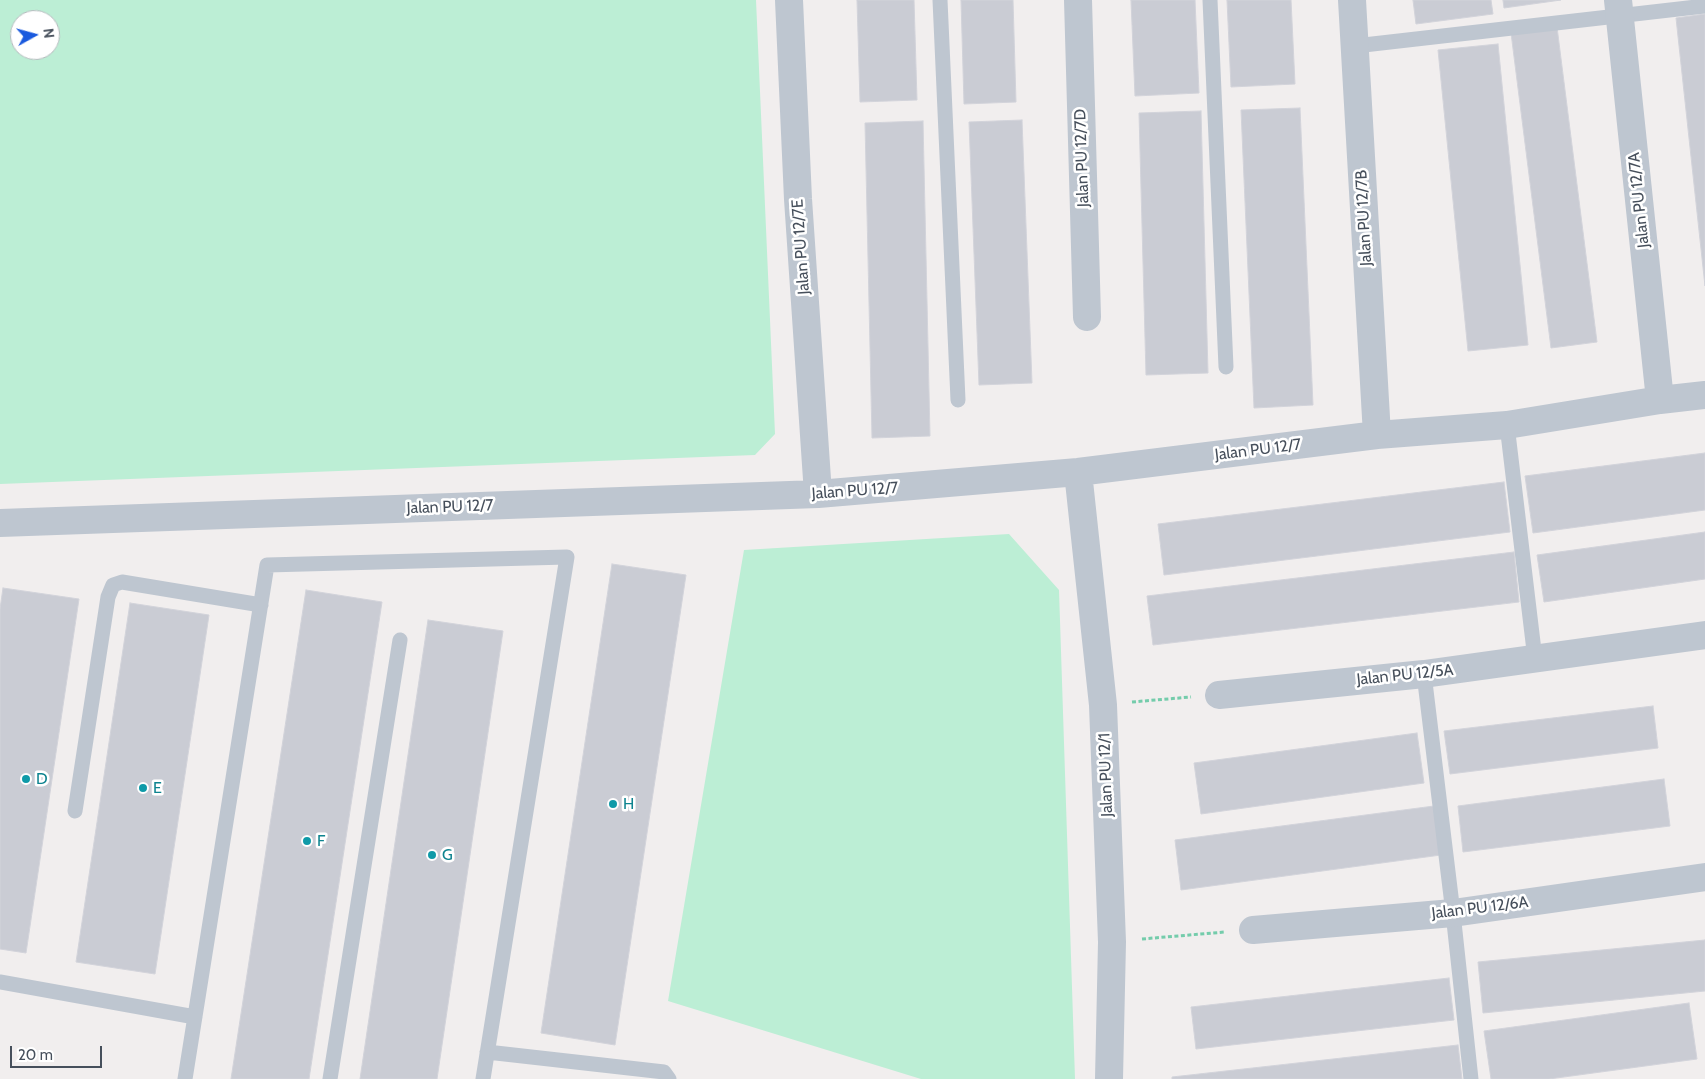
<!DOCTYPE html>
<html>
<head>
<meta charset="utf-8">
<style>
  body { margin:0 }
  #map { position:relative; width:1705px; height:1079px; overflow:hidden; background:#f1eeee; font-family:Cabin,sans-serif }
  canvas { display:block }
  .north { position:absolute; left:10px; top:10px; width:50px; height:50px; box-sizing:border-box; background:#fff; border:1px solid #b5b9bd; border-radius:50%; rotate:83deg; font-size:14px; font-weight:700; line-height:20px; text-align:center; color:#464f5b }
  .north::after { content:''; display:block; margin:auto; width:18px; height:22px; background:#1a5ade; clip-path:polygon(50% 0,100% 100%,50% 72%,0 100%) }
  .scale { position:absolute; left:10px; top:1046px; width:92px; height:22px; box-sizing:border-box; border:2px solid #464f5b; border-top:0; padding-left:6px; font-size:15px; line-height:18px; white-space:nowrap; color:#464f5b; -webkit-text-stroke:4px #fff; paint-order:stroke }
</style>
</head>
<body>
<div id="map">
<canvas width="1705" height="1079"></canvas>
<div class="north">N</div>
<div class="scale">20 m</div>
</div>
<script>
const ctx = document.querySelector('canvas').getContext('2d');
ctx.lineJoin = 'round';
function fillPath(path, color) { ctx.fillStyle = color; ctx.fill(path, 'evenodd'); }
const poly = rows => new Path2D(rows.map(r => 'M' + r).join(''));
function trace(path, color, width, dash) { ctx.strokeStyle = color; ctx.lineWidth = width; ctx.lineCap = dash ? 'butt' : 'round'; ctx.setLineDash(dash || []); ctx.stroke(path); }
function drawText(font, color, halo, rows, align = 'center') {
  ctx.font = font + ' Cabin,sans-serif'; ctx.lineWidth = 5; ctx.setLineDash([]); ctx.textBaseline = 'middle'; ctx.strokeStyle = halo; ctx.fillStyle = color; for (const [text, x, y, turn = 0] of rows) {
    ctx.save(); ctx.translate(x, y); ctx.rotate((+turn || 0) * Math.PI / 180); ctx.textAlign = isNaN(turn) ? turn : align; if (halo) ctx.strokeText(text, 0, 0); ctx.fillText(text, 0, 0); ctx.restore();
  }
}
fillPath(poly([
  [0,0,756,0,775,434,755,455,0,484],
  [20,20,50,20,50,50,20,50],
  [1009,534,1059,590,1075,1079,921,1079,668,1001,744,550]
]), '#bceed5');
const building = poly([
  [857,0,914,0,917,100,860,102,857,0],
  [961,0,1013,0,1016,102,964,104,961,0],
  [1131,0,1195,0,1199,93,1135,96,1131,0],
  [1227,0,1291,0,1295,84,1231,87,1227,0],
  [1413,0,1491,0,1493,14,1416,24,1413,0],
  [1503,0,1561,0,1504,8,1503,0],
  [1705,14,1705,286,1676,18,1705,14],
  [1557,27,1597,342,1551,348,1511,33,1557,27],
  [1498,44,1528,345,1468,351,1438,50,1498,44],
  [1300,108,1313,405,1254,408,1241,110,1300,108],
  [1201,111,1208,373,1146,375,1139,113,1201,111],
  [1022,120,1032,383,979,385,969,122,1022,120],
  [923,121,930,436,872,438,865,123,923,121],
  [1705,453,1705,510,1533,533,1525,476,1705,453],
  [1504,482,1510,532,1164,575,1158,524,1504,482],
  [1705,532,1705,579,1544,602,1537,555,1705,532],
  [1514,552,1519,602,1153,645,1147,596,1514,552],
  [612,564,686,575,615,1045,541,1033,612,564],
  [3,588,79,599,26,953,0,949,0,609,3,588],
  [306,590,382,602,309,1079,231,1079,306,590],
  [130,603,209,615,155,974,76,962,130,603],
  [428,620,503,631,437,1079,360,1079,428,620],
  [1653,706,1658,748,1450,774,1444,731,1653,706],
  [1417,733,1424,783,1201,814,1194,763,1417,733],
  [1664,779,1670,826,1463,852,1458,806,1664,779],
  [1434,806,1441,855,1181,890,1175,840,1434,806],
  [1705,940,1705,991,1483,1013,1478,962,1705,940],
  [1449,978,1454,1020,1196,1049,1191,1007,1449,978],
  [1689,1003,1697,1059,1549,1079,1491,1079,1484,1031,1689,1003],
  [1458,1045,1462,1079,1172,1079,1172,1077,1458,1045]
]);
fillPath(building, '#caccd4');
trace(building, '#d2d3da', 1);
trace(poly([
  [1132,702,1191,697],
  [1142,939,1225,932]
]), '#74ccab', 3, [4, 2.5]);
trace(poly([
  [940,0,958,400],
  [1210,0,1226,367],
  [1355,46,1705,6],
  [1507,425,1535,659],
  [1424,674,1453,913,1471,1079],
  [75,811,108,597,113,585,122,582,261,605],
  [0,982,195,1017],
  [487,1052,664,1072,669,1079],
  [185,1079,267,565,567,557,483,1079],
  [330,1079,400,640]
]), '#bec6d0', 15);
trace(poly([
  [789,0,798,199,818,494],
  [1078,0,1087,317],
  [1352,0,1377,435],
  [1618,0,1660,400],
  [1078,472,1103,705,1112,942,1109,1079],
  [0,523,818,494,1078,472,1377,435,1507,425,1660,400,1705,395],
  [1219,695,1424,674,1705,635],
  [1253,930,1453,913,1705,877]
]), '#bec6d0', 28);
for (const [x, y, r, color] of [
  [26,779,5,"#0f9aa8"],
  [143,788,5,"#0f9aa8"],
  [613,804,5,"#0f9aa8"],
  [307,841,5,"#0f9aa8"],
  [432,855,5,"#0f9aa8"]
]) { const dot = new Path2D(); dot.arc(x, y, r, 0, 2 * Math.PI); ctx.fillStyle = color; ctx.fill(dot); trace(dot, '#fff', 2); }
drawText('16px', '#464f5b', '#fff', [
  ["Jalan PU 12/7D",1082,158,-92],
  ["Jalan PU 12/7A",1639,200,-96],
  ["Jalan PU 12/7B",1364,218,-93],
  ["Jalan PU 12/7E",801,247,-94],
  ["Jalan PU 12/7",1258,450,-7],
  ["Jalan PU 12/7",855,491,-4],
  ["Jalan PU 12/7",450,507,-2],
  ["Jalan PU 12/5A",1405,675,-6],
  ["Jalan PU 12/1",1106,775,-92],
  ["Jalan PU 12/6A",1480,908,-7]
]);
drawText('16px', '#0d838f', '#fff', [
  ["D",36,779],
  ["E",153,788],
  ["H",623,804],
  ["F",317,841],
  ["G",442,855]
], 'left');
</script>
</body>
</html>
